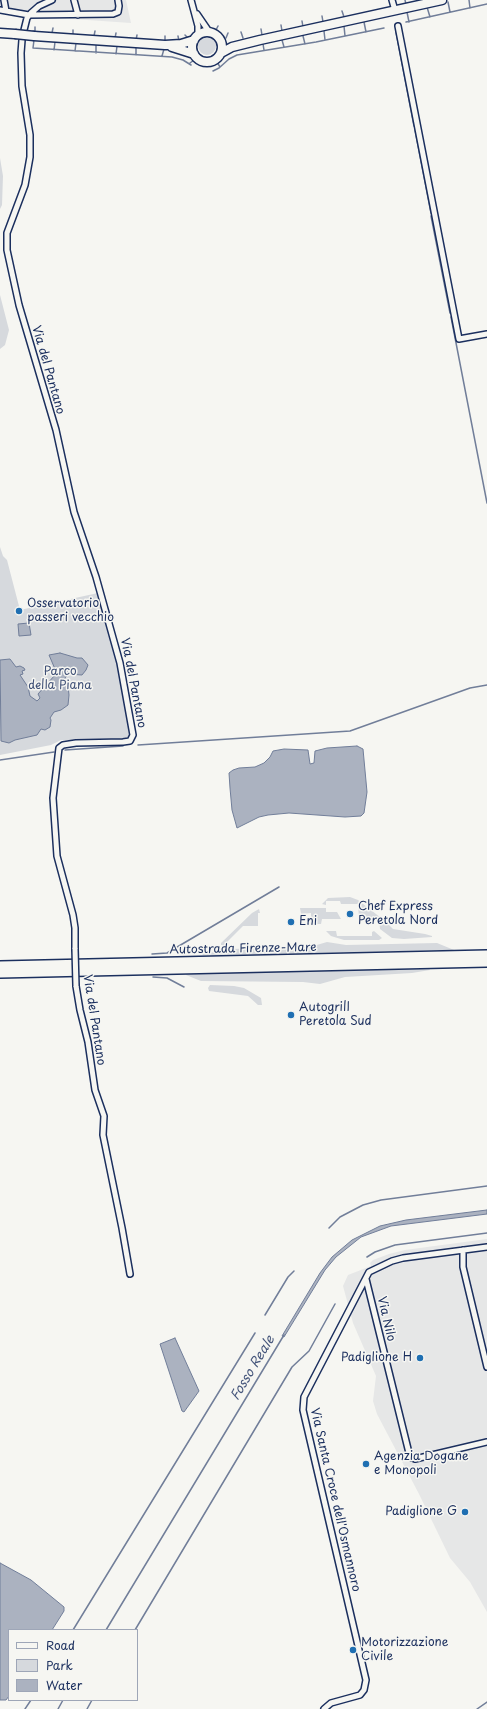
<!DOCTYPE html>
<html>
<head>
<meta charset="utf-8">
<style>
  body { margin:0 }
  #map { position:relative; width:487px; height:1709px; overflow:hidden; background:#f6f6f2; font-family:"Playpen Sans",sans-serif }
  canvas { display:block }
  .legend { position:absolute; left:8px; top:1629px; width:130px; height:72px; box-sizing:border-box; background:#f6f6f2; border:1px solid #9ea6b7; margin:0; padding:5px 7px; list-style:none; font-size:12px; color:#1b2f5e }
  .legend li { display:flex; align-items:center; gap:8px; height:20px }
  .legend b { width:20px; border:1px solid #9ea6b7 }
</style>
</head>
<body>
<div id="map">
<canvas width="487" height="1709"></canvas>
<ul class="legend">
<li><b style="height:5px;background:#f6f6f2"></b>Road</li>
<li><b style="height:11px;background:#d6d9dd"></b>Park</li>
<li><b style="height:11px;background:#abb2c0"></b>Water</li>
</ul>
</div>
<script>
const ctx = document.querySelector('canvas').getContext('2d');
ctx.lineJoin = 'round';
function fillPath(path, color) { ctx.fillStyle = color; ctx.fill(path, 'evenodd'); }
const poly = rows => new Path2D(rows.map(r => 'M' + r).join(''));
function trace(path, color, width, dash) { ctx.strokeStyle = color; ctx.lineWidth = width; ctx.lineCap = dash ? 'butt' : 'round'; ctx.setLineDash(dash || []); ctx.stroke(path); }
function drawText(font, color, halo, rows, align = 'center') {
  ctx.font = font + ' "Playpen Sans",sans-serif'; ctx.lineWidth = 3; ctx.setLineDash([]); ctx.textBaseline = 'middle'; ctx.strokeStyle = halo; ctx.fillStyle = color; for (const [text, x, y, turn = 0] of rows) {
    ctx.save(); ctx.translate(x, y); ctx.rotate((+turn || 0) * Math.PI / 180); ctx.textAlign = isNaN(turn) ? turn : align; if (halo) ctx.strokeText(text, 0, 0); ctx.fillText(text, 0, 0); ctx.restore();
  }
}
fillPath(poly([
  [0,0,126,0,131,23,0,14],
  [487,1239,487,1612,470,1582,450,1558,419,1494,377,1414,373,1401,376,1376,353,1323,343,1286,348,1275,371,1266,370,1263,373,1260,389,1254,405,1250]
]), '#e6e7e7');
fillPath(poly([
  '198 46a9 9 0 1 1 18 0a9 9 0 1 1-18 0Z',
  [0,158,3,176,2,205,0,209],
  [0,295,9,330,5,345,0,349],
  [0,547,3,556,7,560,20,610,98,593,117,662,131,730,128,738,120,740,61,740,51,745,0,755],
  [350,897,358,900,385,921,393,929,425,934,432,936,432,937,404,939,392,938,380,929,379,918,359,918,358,904,341,904,340,901,326,901,326,905,322,904,328,898],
  [300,908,326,908,326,912,337,912,341,919,322,919,321,924,316,924,311,920,311,913,301,914],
  [259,909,260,913,258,913,258,926,243,926,224,945,221,945,221,943,252,913],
  [326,931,336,931,337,936,372,936,372,932,374,931,382,938,379,940,344,940,331,936],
  [327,942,346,945,437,943,454,950,202,955,203,954,231,949,310,947],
  [429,968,430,970,412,973,345,977,320,984,303,982,201,981,186,975,187,973],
  [210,985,234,986,244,988,261,998,262,1005,258,1005,248,996,209,991,208,988]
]), '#d6d9dd');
const water = poly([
  [29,623,31,635,19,636,18,624,29,623],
  [60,653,77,658,82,658,88,665,86,670,82,675,68,674,65,678,64,682,68,686,69,695,68,705,61,710,54,712,50,718,51,720,50,727,45,730,41,729,37,735,15,740,9,743,1,741,0,660,10,659,16,667,20,666,24,668,25,670,22,671,23,674,20,675,28,687,30,696,37,701,40,698,38,694,55,675,55,669,49,655,60,653],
  [357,746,363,749,367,792,364,813,361,816,345,817,289,813,268,815,259,817,237,828,232,810,230,788,229,773,233,770,239,768,255,767,264,763,270,757,273,751,284,749,308,750,310,764,314,763,315,751,327,748,357,746],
  [487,1210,487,1214,391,1226,361,1237,336,1257,325,1270,284,1337,282,1336,320,1273,332,1257,352,1240,380,1226,406,1220,487,1210],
  [175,1338,199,1391,184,1412,182,1411,160,1344,175,1338],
  [0,1563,31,1580,64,1607,64,1611,52,1630,9,1630,9,1696,6,1700,0,1700,0,1563]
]);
fillPath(water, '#abb2c0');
trace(water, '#717e99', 1);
trace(poly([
  [405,0,406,4],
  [469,0,470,8],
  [448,2,450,12],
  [427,7,430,17],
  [342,11,344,17],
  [407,12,409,22],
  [322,16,323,22],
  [302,21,303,27],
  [364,22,366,32],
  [406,22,487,4],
  [201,24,202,28],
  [281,25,282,31],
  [344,26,345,36],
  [261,29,262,35],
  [216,30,218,26],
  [324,31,325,40],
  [35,32,35,27],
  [241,32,243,38],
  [396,32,414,126],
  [52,33,53,28],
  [73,35,73,30],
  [185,35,188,38],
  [94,36,95,31],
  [178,36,179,41],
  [303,36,305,44],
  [115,38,116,33],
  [226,38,228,33],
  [34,40,33,48,172,57,183,60,191,65],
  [136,40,137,35],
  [282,40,284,47],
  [165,41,165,36],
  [263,44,264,50],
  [136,48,136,55],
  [54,50,55,42],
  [75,51,76,43],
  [96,53,96,45],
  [116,54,117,46],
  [162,56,164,49],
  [217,62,220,67],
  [190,63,194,60],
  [213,71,219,68,229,59,237,55,316,42,384,28],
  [415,130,431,213],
  [431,216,450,313],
  [451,317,487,503],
  [138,745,350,731,470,688,487,685],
  [65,750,123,746],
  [0,760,54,752],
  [152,954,167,953,279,887],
  [153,977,167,978,184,987],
  [329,1228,340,1217,363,1205,381,1200,487,1186],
  [367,1257,375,1252,395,1245,487,1233],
  [265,1315,288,1277,294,1271],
  [73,1630,255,1333],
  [106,1630,284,1335],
  [135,1630,292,1367,309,1351,335,1304],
  [25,1709,31,1700],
  [58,1709,63,1700],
  [87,1709,92,1700],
  [477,1709,487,1702]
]), '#717e99', 1.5);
const minor = poly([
  [4,0,6,11],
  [74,0,78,15],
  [191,0,198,26,198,35],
  [392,0,394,7],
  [0,10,29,15,113,14,118,12,119,6,118,0],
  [197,14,210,33],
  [398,26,459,339,487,334],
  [24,30,27,18,31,13,39,6,52,0],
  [22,40,21,53,22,86,30,135,30,157,25,185,7,233,7,250,19,305,56,430,74,512,96,577,120,663,133,735,130,741,123,742,76,743,63,745,59,748,53,798,57,856,73,915,75,928,75,949],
  [76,986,80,1010,88,1042,95,1090,104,1116,103,1135,122,1228,130,1274],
  [463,1250,463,1267,487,1367],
  [366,1279,410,1457,415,1459,487,1442],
  [324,1709,331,1703,360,1695,364,1690,366,1680,303,1410,304,1397,369,1272,392,1261,403,1258,487,1247]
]);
const primary = poly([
  '192 47a15 15 0 1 1 30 0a15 15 0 1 1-30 0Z',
  [0,33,15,34],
  [34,36,165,45,181,44,194,40],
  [172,47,194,54],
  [221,53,232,47,260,40,442,0]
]);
const motorway = poly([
  [0,966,487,955],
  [0,973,487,962]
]);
trace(minor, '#1b2f5e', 8);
trace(primary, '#1b2f5e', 11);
trace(motorway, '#1b2f5e', 12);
trace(minor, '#f6f6f2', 5);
trace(primary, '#f6f6f2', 8);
trace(motorway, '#f6f6f2', 9);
const minorBridge = poly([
  [75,949,76,986]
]);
const primaryBridge = poly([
  [15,34,34,36]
]);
trace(minorBridge, '#1b2f5e', 8, []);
trace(primaryBridge, '#1b2f5e', 11, []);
trace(minorBridge, '#f6f6f2', 5);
trace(primaryBridge, '#f6f6f2', 8);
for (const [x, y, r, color] of [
  [19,611,4,"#1f6fb2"],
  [350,914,4,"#1f6fb2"],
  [291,922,4,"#1f6fb2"],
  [291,1015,4,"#1f6fb2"],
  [420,1358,4,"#1f6fb2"],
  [366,1464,4,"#1f6fb2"],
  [465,1512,4,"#1f6fb2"],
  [353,1650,4,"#1f6fb2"]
]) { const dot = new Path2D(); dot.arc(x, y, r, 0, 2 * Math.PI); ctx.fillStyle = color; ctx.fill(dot); trace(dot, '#f6f6f2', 1.5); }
drawText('12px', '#1b2f5e', '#f6f6f2', [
  ["Via del Pantano",48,370,74],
  ["Via del Pantano",133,683,79],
  ["Autostrada Firenze-Mare",243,949,-1],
  ["Via del Pantano",94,1020,81],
  ["Via Nilo",386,1319,77],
  ["Via Santa Croce dell'Osmannoro",335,1500,77]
]);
drawText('12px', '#1b2f5e', '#f6f6f2', [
  ["Osservatorio",27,604],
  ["passeri vecchio",27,618],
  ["Chef Express",358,907],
  ["Peretola Nord",358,921],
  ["Eni",299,922],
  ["Autogrill",299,1008],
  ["Peretola Sud",299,1022],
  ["Padiglione H",412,1358,"right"],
  ["Agenzia Dogane",374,1457],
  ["e Monopoli",374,1471],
  ["Padiglione G",457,1512,"right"],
  ["Motorizzazione",361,1643],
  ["Civile",361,1657]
], 'left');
drawText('12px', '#405177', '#f6f6f2', [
  ["Parco",60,672],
  ["della Piana",60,686]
]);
drawText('italic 13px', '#46567b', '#f6f6f2', [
  ["Fosso Reale",253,1368,-59]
]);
</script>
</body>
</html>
